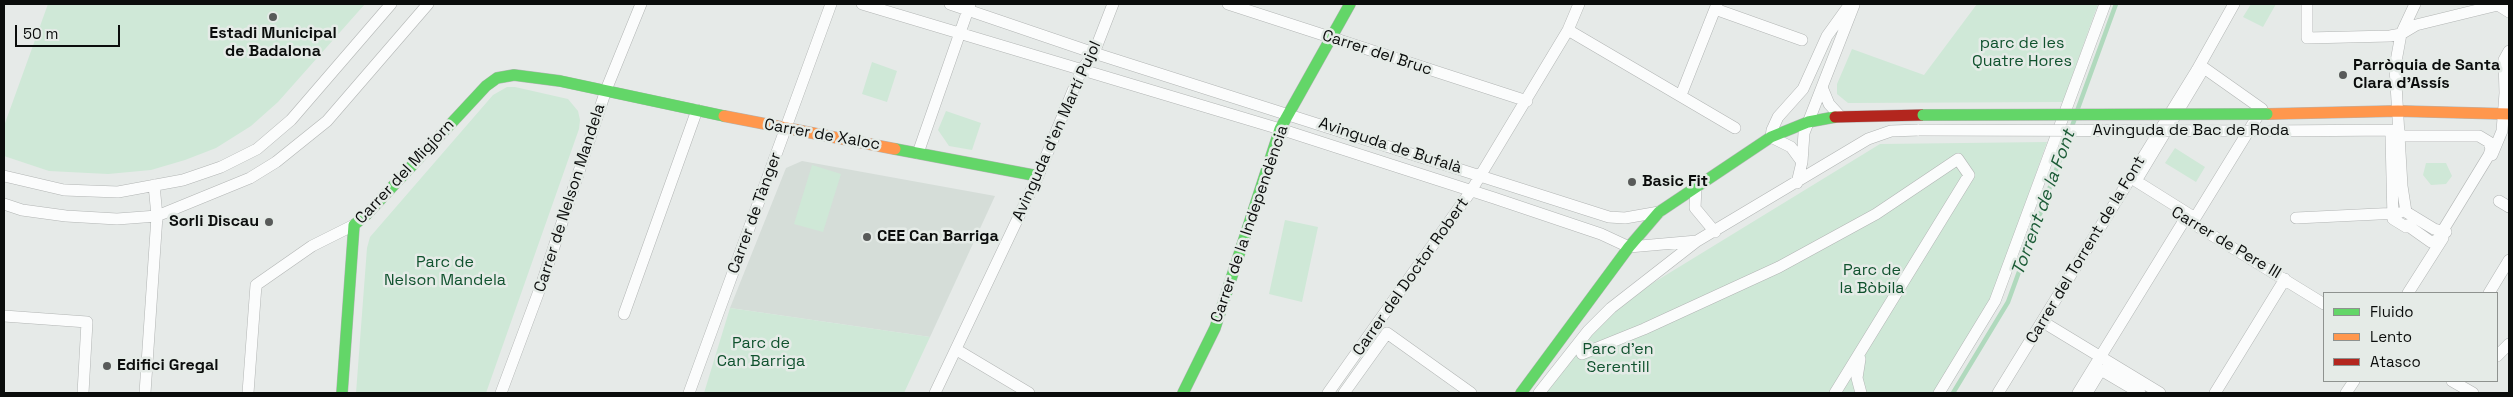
<!DOCTYPE html>
<html>
<head>
<meta charset="utf-8">
<style>
  body { margin:0 }
  #map { position:relative; width:2513px; height:397px; overflow:hidden; background:#e6eae8; font-family:"Space Grotesk",sans-serif }
  canvas { display:block }
  .frame { position:absolute; inset:0; border:5px solid #0b0d0c; pointer-events:none }
  .legend { position:absolute; left:2323px; top:292px; width:175px; height:90px; box-sizing:border-box; background:#e5ebe7; border:1px solid #8e928f; margin:0; padding:6px 9px; list-style:none; font-size:15px; color:#0b0d0c }
  .legend li { display:flex; align-items:center; gap:10px; height:25px }
  .legend b { width:25px; border:1px solid #8e928f }
  .scale { position:absolute; left:15px; top:25px; width:105px; height:22px; box-sizing:border-box; border:2px solid #0b0d0c; border-top:0; padding-left:6px; font-size:15px; line-height:18px; white-space:nowrap; color:#0b0d0c; -webkit-text-stroke:4px #e5ebe7; paint-order:stroke }
</style>
</head>
<body>
<div id="map">
<canvas width="2513" height="397"></canvas>
<div class="frame"></div>
<ul class="legend">
<li><b style="height:6px;background:#63d668"></b>Fluido</li>
<li><b style="height:6px;background:#ff974d"></b>Lento</li>
<li><b style="height:6px;background:#b3261e"></b>Atasco</li>
</ul>
<div class="scale">50 m</div>
</div>
<script>
const ctx = document.querySelector('canvas').getContext('2d');
ctx.lineJoin = 'round';
function fillPath(path, color) { ctx.fillStyle = color; ctx.fill(path, 'evenodd'); }
const poly = rows => new Path2D(rows.map(r => 'M' + r).join(''));
function trace(path, color, width, dash) { ctx.strokeStyle = color; ctx.lineWidth = width; ctx.lineCap = dash ? 'butt' : 'round'; ctx.setLineDash(dash || []); ctx.stroke(path); }
function drawText(font, color, halo, rows, align = 'center') {
  ctx.font = font + ' "Space Grotesk",sans-serif'; ctx.lineWidth = 5; ctx.setLineDash([]); ctx.textBaseline = 'middle'; ctx.strokeStyle = halo; ctx.fillStyle = color; for (const [text, x, y, turn = 0] of rows) {
    ctx.save(); ctx.translate(x, y); ctx.rotate((+turn || 0) * Math.PI / 180); ctx.textAlign = isNaN(turn) ? turn : align; if (halo) ctx.strokeText(text, 0, 0); ctx.fillText(text, 0, 0); ctx.restore();
  }
}
fillPath(poly([
  [802,161,995,196,930,337,730,308,786,168]
]), '#d5ddd8');
fillPath(poly([
  [48,4,365,4,278,102,251,126,216,148,185,160,151,170,108,174,49,171,4,156,4,126],
  [1977,4,2098,4,2063,102,1848,103,1837,94,1837,84,1852,49,1924,75],
  [2251,4,2276,4,2263,27,2243,17],
  [872,62,897,71,887,102,862,94],
  [507,87,515,87,568,99,578,111,580,120,579,129,486,393,356,393,367,248,370,237,493,95],
  [946,111,981,123,972,150,949,146,938,130],
  [2047,142,1994,292,1934,393,1546,393,1582,346,1610,316,1648,286,1880,144],
  [2175,148,2205,167,2196,182,2165,163],
  [2426,163,2446,163,2452,176,2446,184,2431,185,2423,175],
  [812,165,841,174,823,232,794,224],
  [1285,220,1318,227,1302,302,1269,294],
  [730,308,930,337,904,393,704,393]
]), '#cfe8d7');
trace(poly([
  [2077,111,2116,4],
  [1953,393,2008,302,2075,118]
]), '#b0d9bd', 4.5);
const street = poly([
  [862,4,1280,129,1494,198,1601,234,1629,247,1697,241],
  [950,4,1094,53,1609,217,1625,218,1659,212],
  [1228,4,1527,101],
  [2307,4,2307,38,2390,36,2401,34,2416,25,2498,5,2509,12],
  [2415,4,2401,34,2395,67,2402,186,2406,212,2434,229,2446,232],
  [1715,9,1802,40],
  [1568,30,1735,128],
  [2204,68,2262,109,2195,218,2136,181,2204,68],
  [1822,87,1829,104,1840,116],
  [1681,95,1717,4],
  [2266,131,2399,130],
  [2391,136,2479,136,2489,142,2491,149,2489,155,2437,240,2431,242,2407,225,2406,227,2393,219,2391,136],
  [918,153,970,4],
  [2492,155,2502,131,2505,93,2504,60,2509,51],
  [1802,162,1791,147,1771,137,1772,130,1778,117,1803,89,1827,36,1850,4],
  [4,176,64,190,118,192,183,180,221,167,257,149,291,120,391,4],
  [1797,183,1802,162,1804,133,1854,5],
  [1696,187,1695,208,1715,232],
  [2499,201,2509,207],
  [4,204,22,210,66,216,117,219,157,216,250,178,276,162,327,121,428,4],
  [2184,218,2324,304],
  [2296,218,2399,213],
  [2408,293,2443,238],
  [2489,293,2509,260],
  [624,314,697,110],
  [4,316,87,322,83,393],
  [2043,322,2160,393],
  [957,350,1029,393],
  [1582,354,1644,329,1779,267,1876,214,1958,159,1969,175,1835,393],
  [2497,356,2509,344],
  [1860,359,1857,378,1861,393],
  [2452,381,2473,393],
  [145,393,157,216,154,185],
  [248,393,256,285,312,246,354,225],
  [501,393,542,283,606,90,641,4],
  [689,393,831,4],
  [935,393,1038,176,1081,71,1094,53,1113,4],
  [1328,393,1471,191,1568,30,1579,4],
  [1344,393,1387,333,1471,393],
  [1539,393,1588,331,1611,308,1697,241,1868,139,1891,131,1919,130],
  [1939,393,1995,301,2105,4],
  [1998,393,2197,70,2234,4],
  [2078,393,2185,219],
  [2087,393,2101,370,2140,393],
  [2215,393,2285,279],
  [2346,393,2354,381]
]);
const fast = poly([
  [895,149,1038,176],
  [342,393,354,225,367,214,486,86,497,78,514,75,560,81,724,116],
  [1183,393,1215,328,1280,129,1350,4],
  [1521,393,1629,247,1659,212,1771,137,1808,122,1835,117]
]);
const slow = poly([
  [2267,114,2398,111,2509,114],
  [724,116,895,149]
]);
const jam = poly([
  [1835,117,1923,115]
]);
trace(street, '#b2b5b4', 12);
trace(fast, '#b2b5b4', 12);
trace(slow, '#b2b5b4', 12);
trace(jam, '#b2b5b4', 12);
trace(street, '#fbfcfc', 11);
trace(fast, '#63d668', 11);
trace(slow, '#ff974d', 11);
trace(jam, '#b3261e', 11);
const streetBridge = poly([
  [1919,130,2266,131]
]);
const fastBridge = poly([
  [1923,115,2267,114]
]);
trace(streetBridge, '#b2b5b4', 12, []);
trace(fastBridge, '#b2b5b4', 12, []);
trace(streetBridge, '#fbfcfc', 11);
trace(fastBridge, '#63d668', 11);
for (const [x, y, r, color] of [
  [273,17,5,"#585a59"],
  [2343,75,5,"#585a59"],
  [1632,182,5,"#585a59"],
  [269,222,5,"#585a59"],
  [867,237,5,"#585a59"],
  [107,366,5,"#585a59"]
]) { const dot = new Path2D(); dot.arc(x, y, r, 0, 2 * Math.PI); ctx.fillStyle = color; ctx.fill(dot); trace(dot, '#e5ebe7', 2); }
drawText('bold 16px', '#0b0d0c', '#e5ebe7', [
  ["Estadi Municipal",273,34,"center"],
  ["de Badalona",273,52,"center"],
  ["Parròquia de Santa",2353,66],
  ["Clara d'Assís",2353,84],
  ["Basic Fit",1642,182],
  ["Sorli Discau",259,222,"right"],
  ["CEE Can Barriga",877,237],
  ["Edifici Gregal",117,366]
], 'left');
drawText('16px', '#10522e', '#e5ebe7', [
  ["parc de les",2022,44],
  ["Quatre Hores",2022,62],
  ["Parc de",445,263],
  ["Nelson Mandela",445,281],
  ["Parc de",1872,271],
  ["la Bòbila",1872,289],
  ["Parc de",761,344],
  ["Can Barriga",761,362],
  ["Parc d'en",1618,350],
  ["Serentill",1618,368]
]);
drawText('16px', '#0b0d0c', '#e5ebe7', [
  ["Carrer del Bruc",1377,53,18],
  ["Avinguda d'en Martí Pujol",1057,131,-66],
  ["Avinguda de Bac de Roda",2191,131],
  ["Carrer de Xaloc",822,135,10],
  ["Avinguda de Bufalà",1390,146,18],
  ["Carrer del Migjorn",405,172,-47],
  ["Carrer de Nelson Mandela",570,198,-72],
  ["Carrer de Tànger",755,213,-70],
  ["Carrer de la Independència",1250,224,-71],
  ["Carrer de Pere III",2226,243,31],
  ["Carrer del Torrent de la Font",2086,250,-59],
  ["Carrer del Doctor Robert",1411,277,-55]
]);
drawText('italic 18px', '#1c5c37', '#e5ebe7', [
  ["Torrent de la Font",2044,203,-70]
]);
</script>
</body>
</html>
